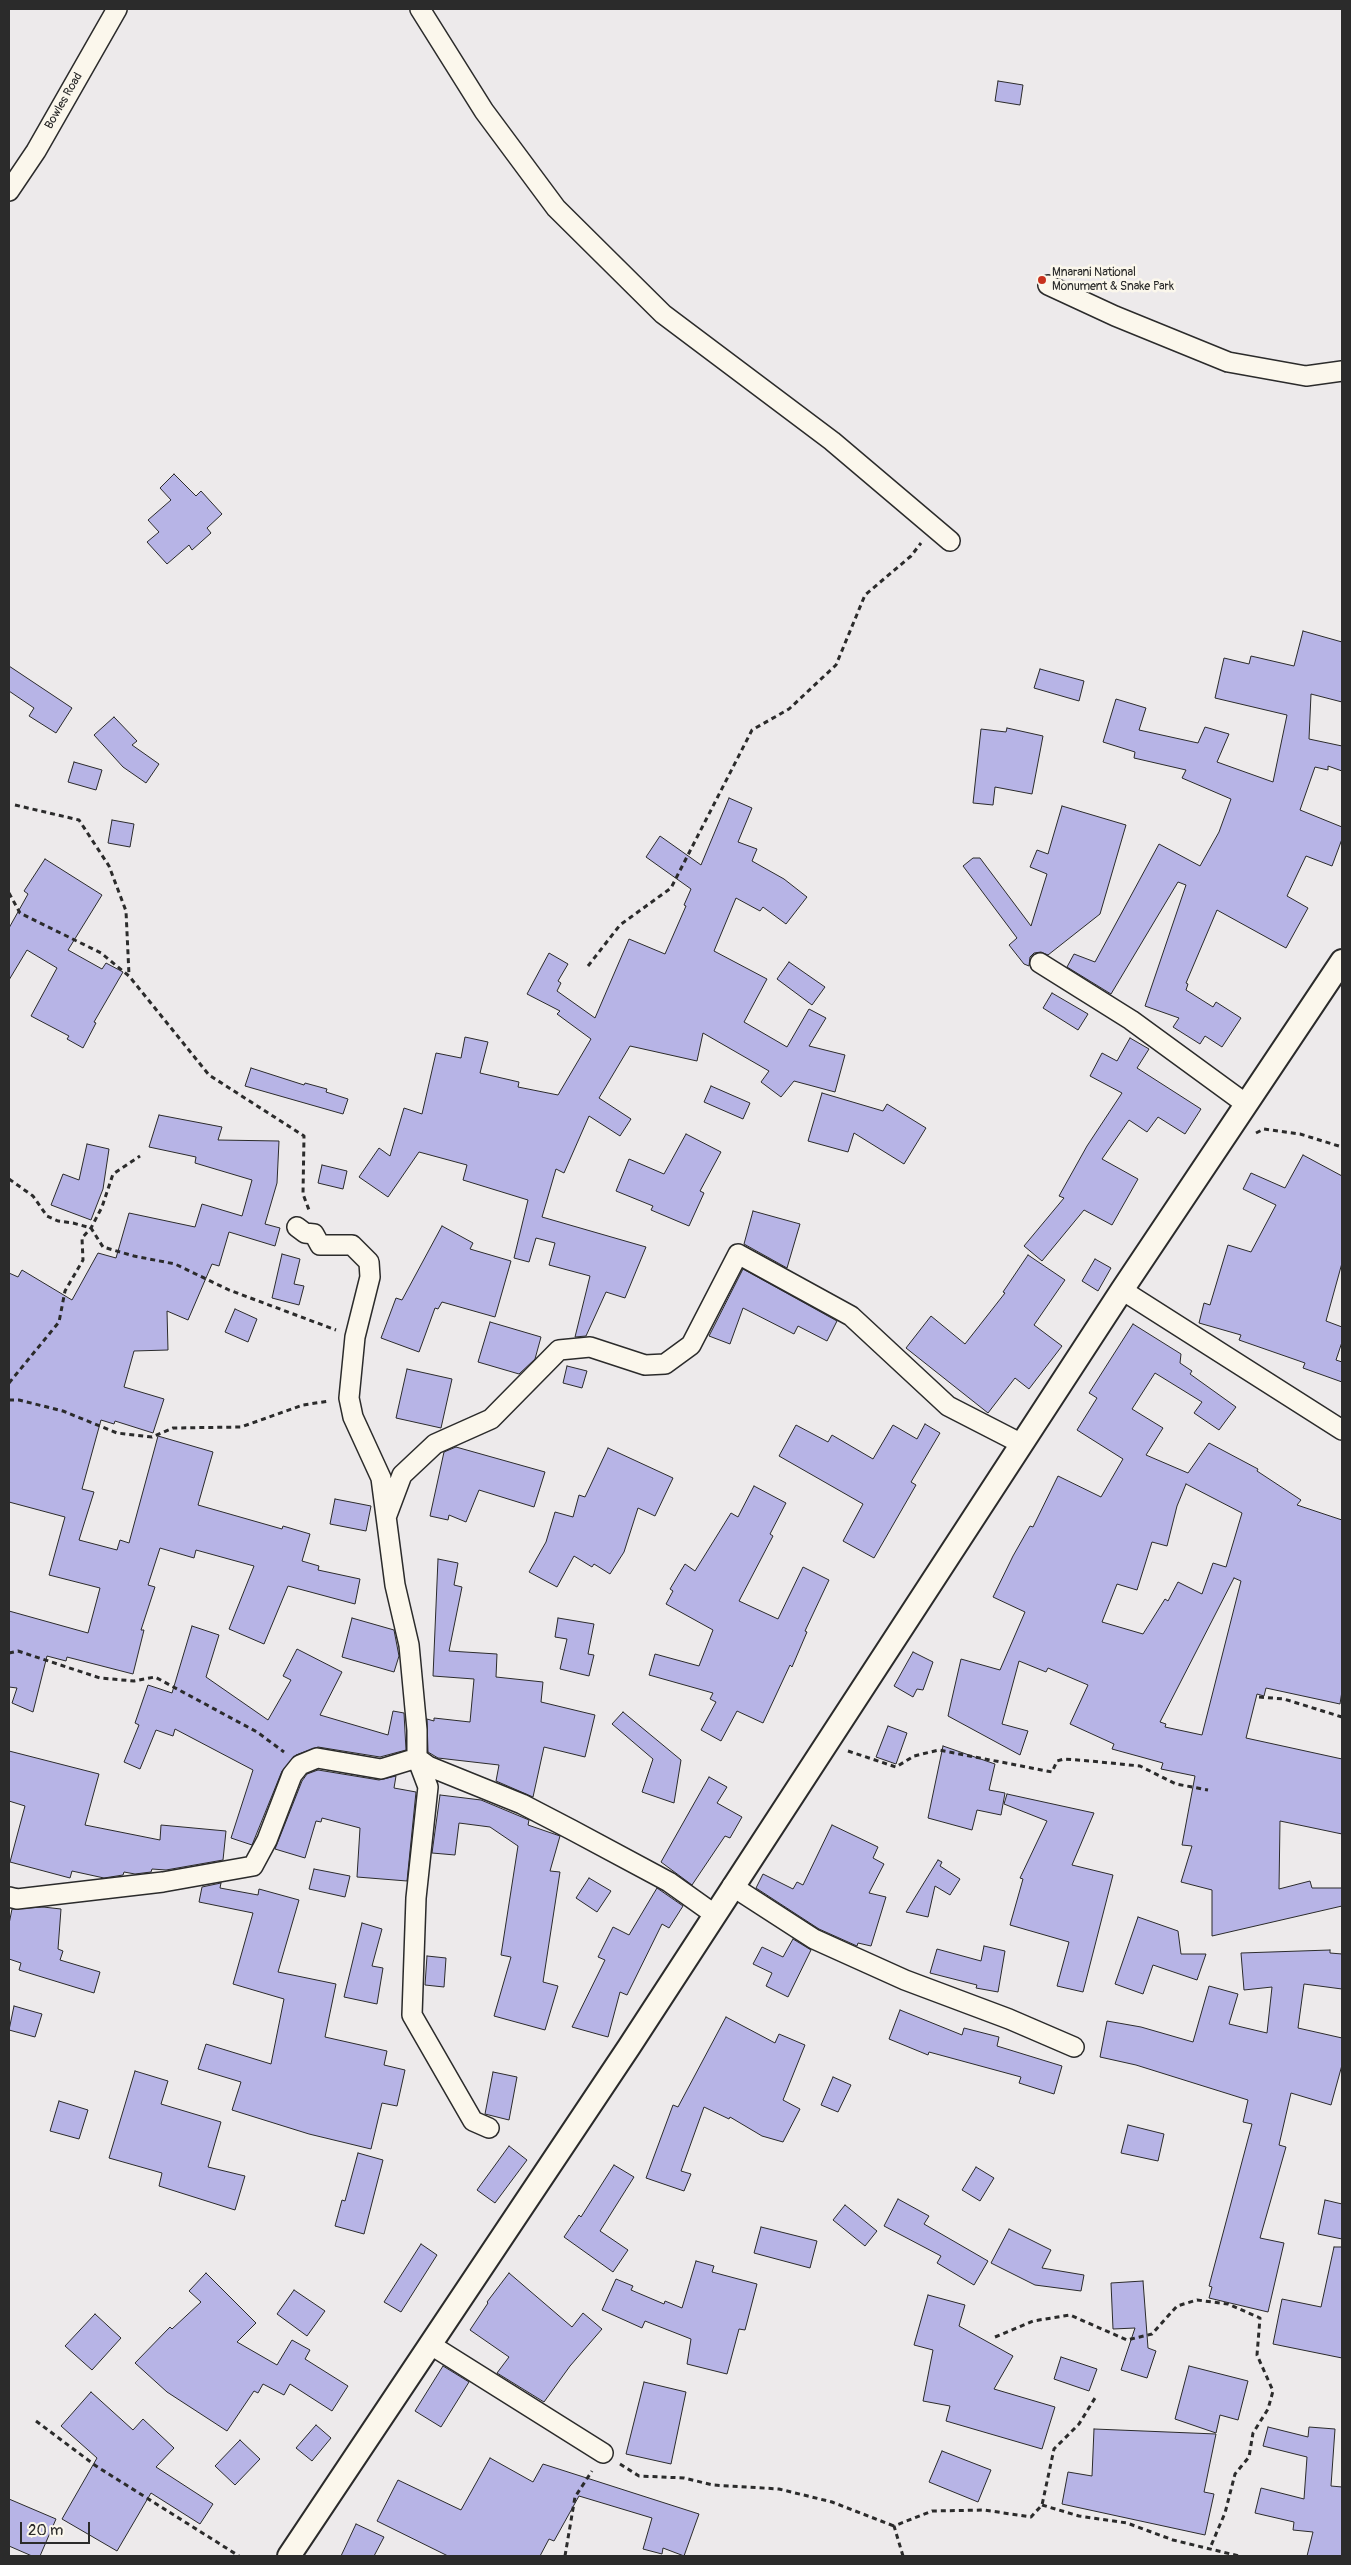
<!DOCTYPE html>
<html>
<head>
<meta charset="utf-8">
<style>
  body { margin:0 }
  #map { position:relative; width:1351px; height:2565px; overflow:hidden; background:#edeaeb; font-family:Pangolin,sans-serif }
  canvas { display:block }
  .frame { position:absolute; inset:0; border:10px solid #2b2b2b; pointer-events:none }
  .scale { position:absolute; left:20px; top:2522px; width:70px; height:22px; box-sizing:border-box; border:2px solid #2b2b2b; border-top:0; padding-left:6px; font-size:15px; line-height:18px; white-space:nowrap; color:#2b2b2b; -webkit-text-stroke:4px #fbf7ec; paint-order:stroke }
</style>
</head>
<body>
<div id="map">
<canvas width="1351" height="2565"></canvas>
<div class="frame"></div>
<div class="scale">20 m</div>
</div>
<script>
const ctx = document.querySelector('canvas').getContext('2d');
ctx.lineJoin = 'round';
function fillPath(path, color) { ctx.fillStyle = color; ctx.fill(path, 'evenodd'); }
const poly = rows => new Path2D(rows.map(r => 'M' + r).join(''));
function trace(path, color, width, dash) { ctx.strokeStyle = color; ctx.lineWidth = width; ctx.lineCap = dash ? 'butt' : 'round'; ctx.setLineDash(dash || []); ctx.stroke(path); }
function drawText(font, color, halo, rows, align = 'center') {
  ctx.font = font + ' Pangolin,sans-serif'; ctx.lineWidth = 5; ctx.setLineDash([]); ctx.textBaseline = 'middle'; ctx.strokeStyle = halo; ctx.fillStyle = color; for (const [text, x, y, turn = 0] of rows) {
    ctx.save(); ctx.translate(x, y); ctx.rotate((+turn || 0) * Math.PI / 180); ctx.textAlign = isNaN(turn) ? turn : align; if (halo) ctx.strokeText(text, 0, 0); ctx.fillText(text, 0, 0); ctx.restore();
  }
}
const building = poly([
  [998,81,1023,85,1020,105,995,101,998,81],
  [174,474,196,496,201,491,222,514,207,528,211,533,192,550,189,545,167,564,147,542,159,532,148,520,171,500,160,488,174,474],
  [1303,631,1342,642,1342,702,1311,694,1309,739,1342,746,1342,771,1328,766,1328,770,1315,767,1300,810,1342,827,1342,839,1332,866,1306,856,1287,896,1308,908,1286,948,1217,910,1186,983,1188,984,1186,990,1213,1007,1216,1002,1241,1018,1222,1047,1205,1036,1200,1044,1173,1027,1179,1018,1145,1006,1186,885,1178,882,1111,994,1067,967,1074,954,1095,962,1159,844,1200,866,1219,832,1231,799,1182,778,1186,770,1134,758,1135,752,1103,742,1116,699,1146,708,1139,730,1198,743,1205,727,1229,734,1217,762,1273,782,1287,715,1215,698,1224,658,1249,664,1251,656,1294,666,1303,631],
  [9,666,72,708,56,733,29,716,34,708,9,691,9,666],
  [1040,669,1084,681,1079,701,1034,688,1040,669],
  [114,717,137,741,132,745,159,764,146,783,123,767,94,735,114,717],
  [1007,728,1043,736,1032,794,995,787,993,805,973,803,981,729,1006,732,1007,728],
  [74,762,102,770,96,790,68,782,74,762],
  [729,798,752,808,738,842,757,849,752,861,784,879,807,897,786,924,763,907,760,911,736,898,714,951,767,979,744,1022,787,1047,809,1009,826,1018,809,1046,845,1055,835,1092,794,1081,781,1097,761,1082,769,1071,703,1033,697,1061,630,1046,599,1098,631,1119,620,1136,589,1116,564,1173,556,1169,542,1217,646,1247,625,1298,606,1292,586,1336,575,1337,590,1276,549,1265,555,1243,536,1238,529,1262,514,1258,528,1200,463,1180,467,1165,419,1152,388,1197,359,1177,379,1148,390,1156,404,1108,422,1114,436,1053,461,1058,465,1037,488,1042,480,1073,519,1082,518,1087,558,1095,591,1039,557,1014,560,1011,527,994,549,953,568,964,558,981,561,983,557,991,595,1018,629,939,665,954,686,906,684,905,691,889,646,857,660,836,701,865,729,798],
  [1062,806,1126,825,1100,914,1048,955,1041,952,1034,953,1030,957,1029,966,1024,964,1009,945,1017,938,963,866,973,858,980,858,1031,926,1047,874,1030,867,1037,850,1048,854,1062,806],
  [112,820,134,824,130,847,108,843,112,820],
  [45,859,102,895,68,950,102,969,106,963,123,972,94,1022,96,1023,83,1048,67,1039,69,1036,31,1016,57,968,27,950,9,980,9,928,28,894,24,891,45,859],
  [789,962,825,987,812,1005,777,979,789,962],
  [1052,993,1088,1014,1078,1030,1043,1008,1052,993],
  [1130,1038,1149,1049,1137,1068,1201,1109,1185,1134,1158,1117,1147,1132,1129,1120,1102,1159,1138,1179,1112,1225,1084,1210,1042,1261,1024,1246,1064,1198,1059,1196,1087,1146,1122,1093,1090,1076,1102,1053,1117,1061,1130,1038],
  [251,1068,304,1085,305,1083,327,1089,326,1092,348,1099,343,1114,245,1086,251,1068],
  [711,1086,750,1103,743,1119,704,1102,711,1086],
  [822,1093,883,1111,887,1104,926,1128,904,1164,854,1133,848,1152,808,1141,822,1093],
  [159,1115,222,1127,218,1140,279,1141,277,1183,265,1224,280,1228,275,1246,229,1232,219,1266,212,1264,188,1320,167,1311,168,1350,134,1351,124,1387,164,1399,153,1433,115,1421,114,1424,101,1420,82,1489,94,1492,79,1540,117,1550,120,1540,129,1543,158,1436,213,1452,198,1505,282,1529,283,1526,310,1534,302,1561,319,1566,318,1570,360,1579,355,1604,288,1586,264,1644,229,1629,254,1566,196,1550,194,1558,160,1548,148,1585,155,1587,141,1630,144,1630,133,1674,67,1657,66,1661,47,1656,33,1712,12,1703,17,1688,9,1687,9,1611,88,1633,100,1588,49,1575,65,1517,9,1502,9,1273,18,1277,22,1270,72,1300,98,1253,116,1258,129,1213,195,1227,202,1204,242,1216,252,1180,195,1163,196,1157,149,1147,159,1115],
  [686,1134,721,1152,700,1191,704,1193,689,1226,651,1210,653,1206,616,1191,629,1159,664,1174,686,1134],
  [87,1144,109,1149,103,1189,91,1220,51,1205,63,1174,79,1180,87,1144],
  [1303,1155,1342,1176,1342,1263,1326,1321,1342,1327,1342,1342,1336,1360,1342,1362,1342,1382,1303,1368,1305,1363,1239,1340,1241,1335,1199,1323,1204,1303,1210,1305,1228,1245,1251,1252,1276,1205,1243,1189,1251,1173,1285,1188,1303,1155],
  [322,1165,347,1171,343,1189,318,1183,322,1165],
  [753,1211,800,1224,787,1268,744,1244,753,1211],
  [442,1226,473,1243,470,1249,511,1261,495,1317,442,1302,438,1309,435,1308,419,1352,381,1338,396,1298,402,1300,442,1226],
  [282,1254,300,1259,294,1284,304,1286,299,1305,272,1298,282,1254],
  [1028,1255,1065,1280,1034,1325,1062,1346,1029,1389,1015,1378,988,1413,906,1348,931,1316,965,1344,1005,1293,1003,1292,1028,1255],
  [1095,1259,1111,1268,1098,1291,1082,1281,1095,1259],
  [743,1269,837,1321,827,1341,798,1326,794,1334,743,1308,730,1344,709,1336,743,1269],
  [235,1309,257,1319,248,1342,225,1332,235,1309],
  [490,1322,541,1337,535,1359,519,1374,478,1362,490,1322],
  [1133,1324,1181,1354,1180,1363,1192,1371,1190,1374,1236,1407,1219,1430,1194,1413,1202,1402,1155,1373,1132,1409,1163,1428,1146,1455,1188,1473,1209,1443,1258,1469,1257,1471,1301,1500,1297,1505,1342,1520,1342,1691,1340,1704,1266,1688,1264,1696,1257,1694,1246,1738,1342,1759,1342,1834,1280,1821,1279,1889,1310,1881,1312,1888,1342,1888,1342,1906,1212,1936,1212,1890,1181,1882,1192,1846,1182,1845,1195,1776,1161,1769,1163,1763,1112,1749,1114,1744,1070,1724,1088,1685,1048,1668,1046,1672,1019,1661,1002,1724,1028,1731,1020,1755,948,1716,961,1659,1000,1670,1025,1612,993,1597,1013,1556,1030,1526,1033,1527,1058,1476,1101,1497,1123,1459,1077,1430,1097,1398,1089,1393,1133,1324],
  [1186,1484,1242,1513,1226,1567,1213,1563,1202,1594,1178,1582,1168,1601,1165,1599,1143,1634,1102,1622,1117,1584,1137,1590,1152,1542,1167,1546,1177,1506,1186,1484],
  [1234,1578,1241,1581,1202,1735,1165,1727,1166,1724,1160,1722,1234,1578],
  [567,1366,587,1371,582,1388,563,1383,567,1366],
  [407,1369,452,1379,441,1428,396,1418,407,1369],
  [925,1424,940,1433,911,1482,916,1485,874,1558,843,1541,863,1504,779,1456,796,1425,828,1442,832,1435,873,1459,893,1425,917,1439,925,1424],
  [456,1447,545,1472,534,1507,479,1490,466,1522,449,1515,448,1520,430,1516,444,1452,456,1447],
  [608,1448,673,1478,655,1516,638,1508,624,1552,610,1574,594,1564,592,1567,574,1556,557,1587,529,1572,546,1542,555,1512,573,1517,579,1495,585,1497,608,1448],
  [754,1486,786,1503,770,1534,773,1536,739,1601,778,1619,803,1567,829,1580,805,1631,807,1632,792,1667,790,1665,763,1723,737,1711,721,1741,701,1730,716,1702,710,1699,713,1693,649,1675,655,1654,699,1666,713,1630,666,1604,673,1591,670,1589,685,1564,695,1571,731,1513,738,1517,754,1486],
  [335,1499,371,1506,366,1531,330,1524,335,1499],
  [438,1559,458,1563,454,1585,462,1587,449,1651,497,1654,496,1677,543,1682,541,1702,595,1715,585,1757,544,1747,533,1797,496,1781,499,1765,438,1758,428,1752,427,1719,434,1721,434,1718,470,1722,474,1679,433,1676,438,1559],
  [352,1618,394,1630,399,1656,394,1672,342,1657,352,1618],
  [558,1618,594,1624,588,1654,594,1655,589,1676,560,1669,567,1639,555,1637,558,1618],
  [192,1626,219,1635,206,1677,268,1720,291,1680,283,1676,297,1649,342,1672,320,1715,388,1735,393,1711,404,1713,406,1750,380,1757,318,1747,296,1755,282,1771,252,1845,231,1838,253,1770,175,1729,173,1736,156,1730,140,1769,124,1762,139,1725,135,1723,148,1685,172,1693,192,1626],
  [913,1652,933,1662,923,1690,917,1689,913,1697,894,1686,913,1652],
  [623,1712,681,1760,674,1803,642,1792,653,1759,612,1724,623,1712],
  [888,1726,907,1733,896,1764,876,1757,888,1726],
  [943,1746,995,1764,989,1790,1005,1793,1001,1815,977,1810,972,1830,928,1818,943,1746],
  [9,1751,99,1774,85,1825,160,1840,161,1825,226,1831,223,1860,166,1870,152,1869,151,1872,135,1874,124,1872,123,1875,104,1878,72,1871,70,1878,10,1862,25,1806,9,1801,9,1751],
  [318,1770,379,1780,396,1776,394,1788,416,1792,407,1881,357,1877,360,1828,322,1818,321,1822,316,1821,305,1858,275,1849,302,1781,307,1774,318,1770],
  [709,1777,727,1787,717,1803,742,1817,730,1838,725,1836,692,1885,661,1862,709,1777],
  [1007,1794,1094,1813,1072,1865,1113,1875,1083,1992,1057,1986,1069,1942,1010,1925,1023,1879,1020,1878,1047,1821,1004,1804,1007,1794],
  [440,1795,481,1800,529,1820,528,1825,560,1836,550,1871,560,1872,543,1982,558,1986,545,2030,494,2016,511,1957,501,1955,518,1846,490,1827,459,1823,455,1855,432,1853,440,1795],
  [832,1825,878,1847,873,1858,884,1864,869,1893,886,1897,871,1946,858,1943,857,1946,819,1929,756,1888,763,1874,793,1889,797,1882,803,1885,832,1825],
  [938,1860,942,1862,940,1866,960,1879,950,1895,935,1886,928,1917,906,1912,938,1860],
  [314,1869,350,1876,345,1897,309,1889,314,1869],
  [589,1878,611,1891,597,1912,576,1898,589,1878],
  [221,1883,220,1888,258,1895,259,1889,299,1900,278,1972,336,1984,325,2037,387,2051,384,2065,405,2070,397,2106,382,2103,371,2149,309,2134,232,2110,241,2082,198,2069,206,2044,271,2064,284,1999,233,1984,253,1913,199,1902,202,1887,221,1883],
  [657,1888,683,1906,669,1928,662,1924,627,1995,620,1992,608,2037,572,2027,605,1960,598,1957,613,1927,629,1935,657,1888],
  [43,1907,61,1909,58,1949,63,1951,60,1960,100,1972,94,1993,19,1970,21,1963,9,1959,9,1924,12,1909,43,1907],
  [1138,1917,1178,1931,1181,1954,1206,1954,1197,1980,1153,1965,1143,1994,1115,1984,1138,1917],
  [362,1923,382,1929,372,1966,383,1968,377,2004,344,1997,362,1923],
  [793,1939,811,1950,788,1997,766,1986,772,1973,753,1964,762,1947,783,1957,793,1939],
  [984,1946,1005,1951,998,1992,976,1988,977,1985,930,1973,937,1949,981,1961,984,1946],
  [1330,1950,1330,1953,1342,1954,1342,1989,1304,1984,1298,2028,1342,2038,1342,2065,1331,2105,1291,2093,1279,2145,1286,2147,1260,2238,1284,2243,1268,2312,1209,2298,1212,2287,1209,2286,1252,2124,1243,2122,1248,2100,1136,2065,1100,2057,1107,2021,1141,2027,1193,2042,1209,1986,1238,1994,1229,2024,1267,2033,1272,1987,1244,1990,1241,1953,1330,1950],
  [427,1956,446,1958,444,1987,425,1985,427,1956],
  [14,2006,42,2014,35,2037,9,2030,14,2006],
  [900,2010,962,2035,964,2028,999,2037,997,2046,1062,2066,1054,2094,1019,2083,1021,2077,929,2052,928,2055,889,2039,900,2010],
  [726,2017,775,2043,779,2034,805,2045,783,2100,800,2109,783,2142,762,2136,730,2117,729,2119,704,2107,681,2171,691,2174,684,2191,646,2178,673,2105,678,2107,726,2017],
  [135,2071,168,2081,161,2104,221,2122,208,2167,245,2176,235,2210,159,2186,162,2173,109,2158,135,2071],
  [493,2072,517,2077,509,2120,485,2114,493,2072],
  [833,2077,851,2085,838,2112,821,2105,833,2077],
  [59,2101,88,2110,79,2139,50,2131,59,2101],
  [1128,2125,1164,2134,1158,2161,1121,2153,1128,2125],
  [509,2146,527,2160,495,2203,477,2190,509,2146],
  [358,2153,383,2160,364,2234,335,2226,342,2200,345,2201,358,2153],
  [614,2165,634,2177,600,2231,628,2250,613,2272,564,2237,579,2215,581,2217,614,2165],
  [976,2167,994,2178,980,2201,962,2190,976,2167],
  [898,2199,929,2216,924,2224,988,2261,974,2285,937,2263,941,2256,884,2226,898,2199],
  [1325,2200,1342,2204,1342,2239,1318,2234,1325,2200],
  [845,2205,877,2231,865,2246,833,2220,845,2205],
  [761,2227,817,2241,810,2268,754,2253,761,2227],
  [1009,2229,1051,2250,1042,2268,1084,2275,1081,2291,1035,2285,991,2263,1009,2229],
  [421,2244,437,2255,401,2312,384,2302,421,2244],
  [1334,2247,1342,2247,1342,2358,1273,2344,1282,2299,1321,2307,1334,2247],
  [696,2261,714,2266,712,2272,757,2284,745,2330,739,2329,727,2374,687,2364,691,2339,645,2321,642,2328,602,2310,616,2279,633,2286,631,2290,664,2304,665,2301,682,2308,696,2261],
  [206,2273,256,2323,237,2342,277,2365,292,2340,310,2350,305,2359,348,2386,332,2411,290,2384,284,2395,263,2384,258,2393,254,2391,227,2431,167,2392,135,2363,170,2327,172,2329,201,2302,189,2291,206,2273],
  [509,2273,572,2327,583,2313,602,2329,570,2366,544,2402,497,2373,509,2357,470,2330,488,2303,487,2302,509,2273],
  [1143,2281,1148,2348,1156,2351,1147,2378,1121,2370,1135,2328,1113,2329,1111,2283,1143,2281],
  [294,2290,325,2311,307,2336,277,2314,294,2290],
  [928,2295,965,2305,959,2326,1013,2356,994,2389,1055,2407,1042,2449,946,2421,950,2406,923,2401,933,2350,914,2345,928,2295],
  [95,2314,121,2338,92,2370,65,2346,95,2314],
  [1061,2357,1097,2369,1089,2391,1054,2379,1061,2357],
  [443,2366,469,2382,441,2427,415,2411,443,2366],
  [1189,2366,1248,2381,1238,2420,1220,2415,1216,2433,1175,2419,1189,2366],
  [644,2382,686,2392,671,2464,626,2454,644,2382],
  [91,2392,133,2430,143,2419,174,2448,156,2467,213,2504,200,2524,151,2493,117,2551,62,2519,97,2458,61,2426,91,2392],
  [316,2425,331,2438,312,2461,296,2448,316,2425],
  [1268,2427,1308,2437,1309,2427,1335,2429,1331,2486,1342,2487,1342,2556,1307,2556,1313,2532,1293,2530,1294,2522,1255,2513,1261,2488,1304,2499,1307,2457,1263,2446,1268,2427],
  [1094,2429,1216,2434,1204,2492,1214,2494,1205,2535,1062,2504,1068,2472,1092,2476,1094,2429],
  [240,2440,260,2459,235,2485,215,2466,240,2440],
  [942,2451,991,2470,978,2502,929,2482,942,2451],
  [490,2458,533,2482,543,2464,699,2514,684,2556,663,2548,662,2554,643,2549,652,2518,579,2496,554,2541,549,2539,540,2556,448,2556,377,2521,398,2480,461,2510,490,2458],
  [9,2499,56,2519,40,2556,32,2556,9,2546,9,2499],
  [356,2524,384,2537,374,2556,341,2556,356,2524]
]);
fillPath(building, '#b7b4e6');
trace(building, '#2b2b2b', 1);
const minor = poly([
  [420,9,484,111,556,208,663,314,832,441,950,541],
  [9,191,36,151,117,9],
  [1048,285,1115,316,1228,362,1306,376,1342,371],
  [1040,963,1131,1020,1246,1104],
  [297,1227,305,1233,314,1234,320,1245,352,1245,369,1262,370,1277,355,1337,349,1398,353,1417,381,1478,395,1585,409,1645,417,1730,417,1758,428,1766,522,1804,572,1830,669,1882,714,1914],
  [1122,1290,1342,1430],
  [387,1515,402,1475,435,1444,491,1419,559,1350,590,1347,645,1365,665,1364,691,1345,738,1254,851,1316,948,1406,1022,1444],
  [732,1886,814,1939,905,1980,1009,2019,1074,2047],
  [9,1897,17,1899,163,1882,253,1866,267,1840,292,1775,300,1765,317,1758,381,1769,417,1758,428,1787,416,1898,412,2015,473,2121,489,2128],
  [431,2345,603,2453]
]);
const tertiary = poly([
  [289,2556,629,2047,1122,1290,1342,961]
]);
trace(minor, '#2b2b2b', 22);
trace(tertiary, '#2b2b2b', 26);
trace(poly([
  [15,805,79,820,109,866,126,911,129,975],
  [9,893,20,913,101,953,129,976,209,1075,304,1136,303,1194,309,1210],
  [588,966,620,925,671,888,752,730,789,709,836,665,865,595,911,556,921,543],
  [1256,1133,1264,1129,1300,1134,1342,1147],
  [9,1179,33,1196,47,1216,58,1221,73,1223,91,1228,103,1247,134,1256,175,1264,229,1290,336,1330],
  [9,1383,59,1322,65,1291,83,1260,82,1238,91,1228,102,1207,113,1174,140,1156],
  [9,1400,19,1400,63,1411,117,1433,152,1437,173,1428,241,1427,303,1405,329,1401],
  [9,1653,18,1651,100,1678,134,1681,155,1677,257,1732,284,1752],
  [1259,1697,1284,1699,1342,1717],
  [848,1751,896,1767,914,1756,939,1750,1052,1772,1057,1761,1064,1759,1090,1761,1140,1766,1176,1784,1208,1790],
  [995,2337,1033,2321,1070,2315,1127,2340,1152,2334,1177,2306,1197,2300,1228,2304,1260,2318,1257,2355,1273,2391,1268,2409,1253,2433,1249,2457,1235,2474,1225,2513,1210,2548],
  [36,2421,96,2466,239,2556],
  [620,2464,639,2476,684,2478,713,2485,779,2489,832,2502,894,2526],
  [1042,2505,1079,2516,1127,2523,1173,2540,1239,2556],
  [565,2556,575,2497,592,2471],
  [903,2556,894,2526,932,2511,984,2510,1031,2517,1042,2505,1054,2449,1079,2424,1095,2398]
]), '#2b2b2b', 3, [5, 4]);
trace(minor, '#fbf7ec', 19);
trace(tertiary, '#fbf7ec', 22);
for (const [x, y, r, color] of [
  [1042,280,5,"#c8321e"]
]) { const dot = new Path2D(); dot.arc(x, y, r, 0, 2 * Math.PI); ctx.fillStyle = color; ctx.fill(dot); trace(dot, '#fbf7ec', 2); }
drawText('12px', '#2b2b2b', '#fbf7ec', [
  ["Bowles Road",64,101,-60]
]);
drawText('12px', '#2b2b2b', '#fbf7ec', [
  ["Mnarani National",1052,273],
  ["Monument & Snake Park",1052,287]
], 'left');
</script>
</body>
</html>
